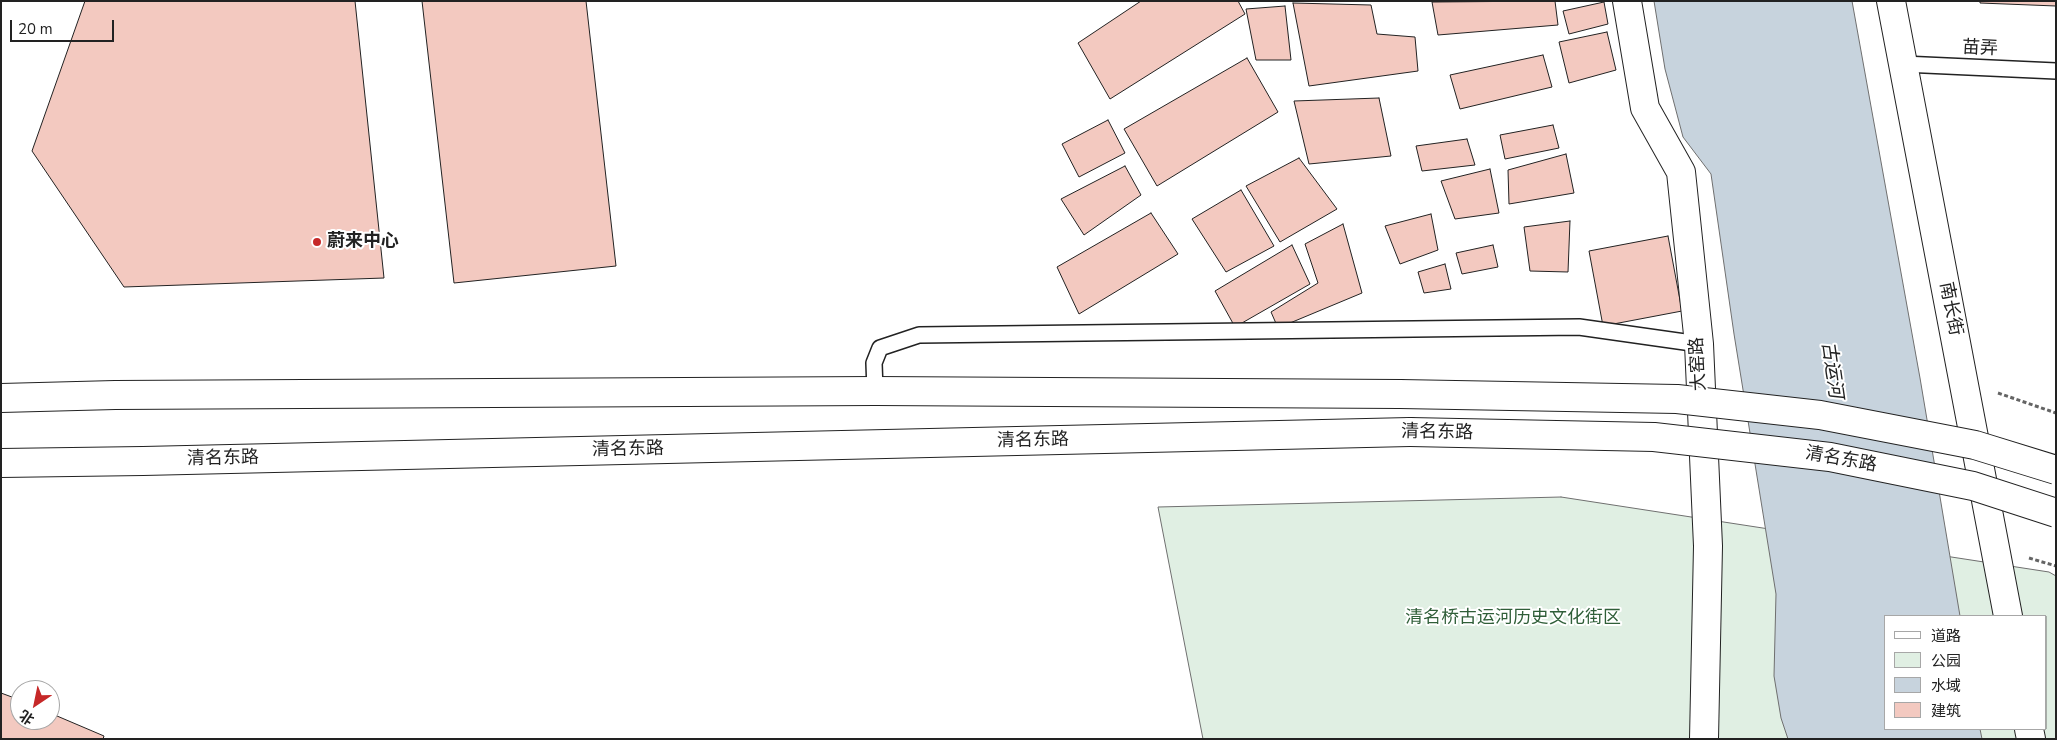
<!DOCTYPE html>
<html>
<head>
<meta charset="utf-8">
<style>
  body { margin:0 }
  #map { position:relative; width:2057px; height:740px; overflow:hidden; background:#fff; font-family:"Nunito Sans","Noto Sans SC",sans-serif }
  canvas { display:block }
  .frame { position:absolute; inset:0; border:2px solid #222; pointer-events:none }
  .legend { position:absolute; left:1884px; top:615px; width:162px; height:115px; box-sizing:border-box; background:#fff; border:1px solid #a7a7a7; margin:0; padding:6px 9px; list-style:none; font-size:15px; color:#222 }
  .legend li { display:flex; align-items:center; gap:10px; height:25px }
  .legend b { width:25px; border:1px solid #a7a7a7 }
  .north { position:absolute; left:10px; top:680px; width:50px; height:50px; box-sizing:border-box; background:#fff; border:1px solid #a7a7a7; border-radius:50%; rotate:214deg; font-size:14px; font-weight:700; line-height:20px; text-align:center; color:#222 }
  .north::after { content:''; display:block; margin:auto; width:18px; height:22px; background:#c62828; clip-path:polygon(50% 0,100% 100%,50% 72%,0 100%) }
  .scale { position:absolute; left:10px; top:20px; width:104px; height:22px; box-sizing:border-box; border:2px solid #222; border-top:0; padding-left:6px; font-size:15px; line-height:18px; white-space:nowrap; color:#222; -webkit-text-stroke:4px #fff; paint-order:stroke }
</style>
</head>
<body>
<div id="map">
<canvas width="2057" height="740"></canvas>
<div class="frame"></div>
<ul class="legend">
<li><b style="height:6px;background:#fff"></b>道路</li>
<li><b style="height:14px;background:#e0efe3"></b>公园</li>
<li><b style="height:14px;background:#c7d3dd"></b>水域</li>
<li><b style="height:14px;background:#f3c9c0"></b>建筑</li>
</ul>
<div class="north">北</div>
<div class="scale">20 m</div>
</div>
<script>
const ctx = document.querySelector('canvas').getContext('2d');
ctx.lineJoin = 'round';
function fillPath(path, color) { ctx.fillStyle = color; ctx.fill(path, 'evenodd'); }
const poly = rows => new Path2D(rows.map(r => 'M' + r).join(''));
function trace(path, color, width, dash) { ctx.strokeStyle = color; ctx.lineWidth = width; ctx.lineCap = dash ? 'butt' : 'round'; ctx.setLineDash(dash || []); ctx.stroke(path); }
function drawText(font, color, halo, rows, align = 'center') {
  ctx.font = font + ' "Nunito Sans","Noto Sans SC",sans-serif'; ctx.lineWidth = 4; ctx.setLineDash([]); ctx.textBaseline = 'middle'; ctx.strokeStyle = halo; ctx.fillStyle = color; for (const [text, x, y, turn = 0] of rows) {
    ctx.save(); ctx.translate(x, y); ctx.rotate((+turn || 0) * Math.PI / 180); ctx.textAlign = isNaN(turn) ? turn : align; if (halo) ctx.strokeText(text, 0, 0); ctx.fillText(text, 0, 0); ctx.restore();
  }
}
const green = poly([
  [1561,497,2049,572,2056,576,2056,739,1203,739,1158,507,1561,497],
  [1886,616,2046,616,2046,729,1886,729,1886,616]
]);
fillPath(green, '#e0efe3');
trace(green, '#6f6f6f', 1);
const water = poly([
  [1654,1,1852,1,1920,378,1960,616,1886,616,1886,729,1980,729,1982,739,1788,739,1781,718,1774,676,1776,594,1734,334,1711,174,1683,137,1665,69,1654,1]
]);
fillPath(water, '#c7d3dd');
trace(water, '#6f6f6f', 1);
const building = poly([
  [85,1,355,1,384,278,124,287,32,151,85,1],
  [422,1,586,1,616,266,454,283,422,1],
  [1141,1,1238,1,1245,14,1110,99,1078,43,1141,1],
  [1555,1,1558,25,1438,35,1432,2,1555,1],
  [1980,1,2056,1,2056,6,1980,3,1980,1],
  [1604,2,1608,24,1569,34,1563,11,1604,2],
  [1293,3,1371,5,1377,34,1415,37,1418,71,1309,86,1293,3],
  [1285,6,1291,60,1256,60,1246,9,1285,6],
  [1607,32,1616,70,1569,83,1559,42,1607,32],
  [1543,55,1552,87,1460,109,1450,75,1543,55],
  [1247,58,1278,112,1157,186,1124,129,1247,58],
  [1379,98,1391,156,1309,164,1294,101,1379,98],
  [1108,120,1125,153,1079,177,1062,144,1108,120],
  [1553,125,1559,148,1505,159,1500,135,1553,125],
  [1467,139,1475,165,1422,171,1416,146,1467,139],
  [1566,154,1574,193,1509,204,1508,170,1566,154],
  [1299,158,1337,209,1280,242,1246,186,1299,158],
  [1125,166,1141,195,1084,235,1061,199,1125,166],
  [1490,169,1499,213,1455,219,1441,181,1490,169],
  [1241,190,1274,246,1226,272,1192,219,1241,190],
  [1151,213,1178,254,1079,314,1057,267,1151,213],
  [1431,214,1438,250,1400,264,1385,226,1431,214],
  [1570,221,1568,272,1530,271,1524,227,1570,221],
  [1343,224,1362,293,1278,328,1271,312,1318,283,1305,244,1343,224],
  [1668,236,1682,311,1603,326,1589,251,1668,236],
  [1292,245,1310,284,1235,327,1215,291,1292,245],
  [1493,245,1498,267,1462,274,1456,253,1493,245],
  [1445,264,1451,289,1424,293,1418,272,1445,264],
  [1,693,20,700,20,720,50,720,50,713,104,736,103,739,1,739,1,693]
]);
fillPath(building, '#f3c9c0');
trace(building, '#222', 1);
const service = poly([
  [1903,64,2056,71],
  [875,391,874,363,880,348,919,335,1579,327,1699,344]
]);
const minor = poly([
  [1627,1,1645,108,1681,172,1699,344,1708,546,1704,739],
  [1891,1,2008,616],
  [2029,729,2031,739]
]);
const secondary = poly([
  [1,398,115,395,875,391,1400,394],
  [1,463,143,461,1410,432]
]);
trace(service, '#222', 18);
trace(minor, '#222', 30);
trace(secondary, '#222', 30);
trace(poly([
  [1998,393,2056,413],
  [2029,558,2056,566]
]), '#646464', 3, [4, 2.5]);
trace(service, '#fff', 15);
trace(minor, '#fff', 28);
trace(secondary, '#fff', 28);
const secondaryBridge = poly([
  [1400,394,1677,399,1820,415,1975,445,2056,470],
  [1410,432,1654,437,1830,457,1973,486,2056,513]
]);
trace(secondaryBridge, '#222', 30, []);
trace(secondaryBridge, '#fff', 28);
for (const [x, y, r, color] of [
  [317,242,5,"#c62828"]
]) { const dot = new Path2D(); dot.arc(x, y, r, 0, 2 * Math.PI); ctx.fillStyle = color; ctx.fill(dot); trace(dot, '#fff', 2); }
drawText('18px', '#222', '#fff', [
  ["苗弄",1980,49,3],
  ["南长街",1950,309,79],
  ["大窑路",1699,364,-93],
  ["清名东路",1437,433,1],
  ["清名东路",1033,441,-1],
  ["清名东路",628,450,-1],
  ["清名东路",223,459,-1],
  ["清名东路",1841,460,10]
]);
drawText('bold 18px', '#222', '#fff', [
  ["蔚来中心",327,242]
], 'left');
drawText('18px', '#2f5e38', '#fff', [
  ["清名桥古运河历史文化街区",1513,619]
]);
drawText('italic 19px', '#222', '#fff', [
  ["古运河",1831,370,82]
]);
</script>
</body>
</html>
